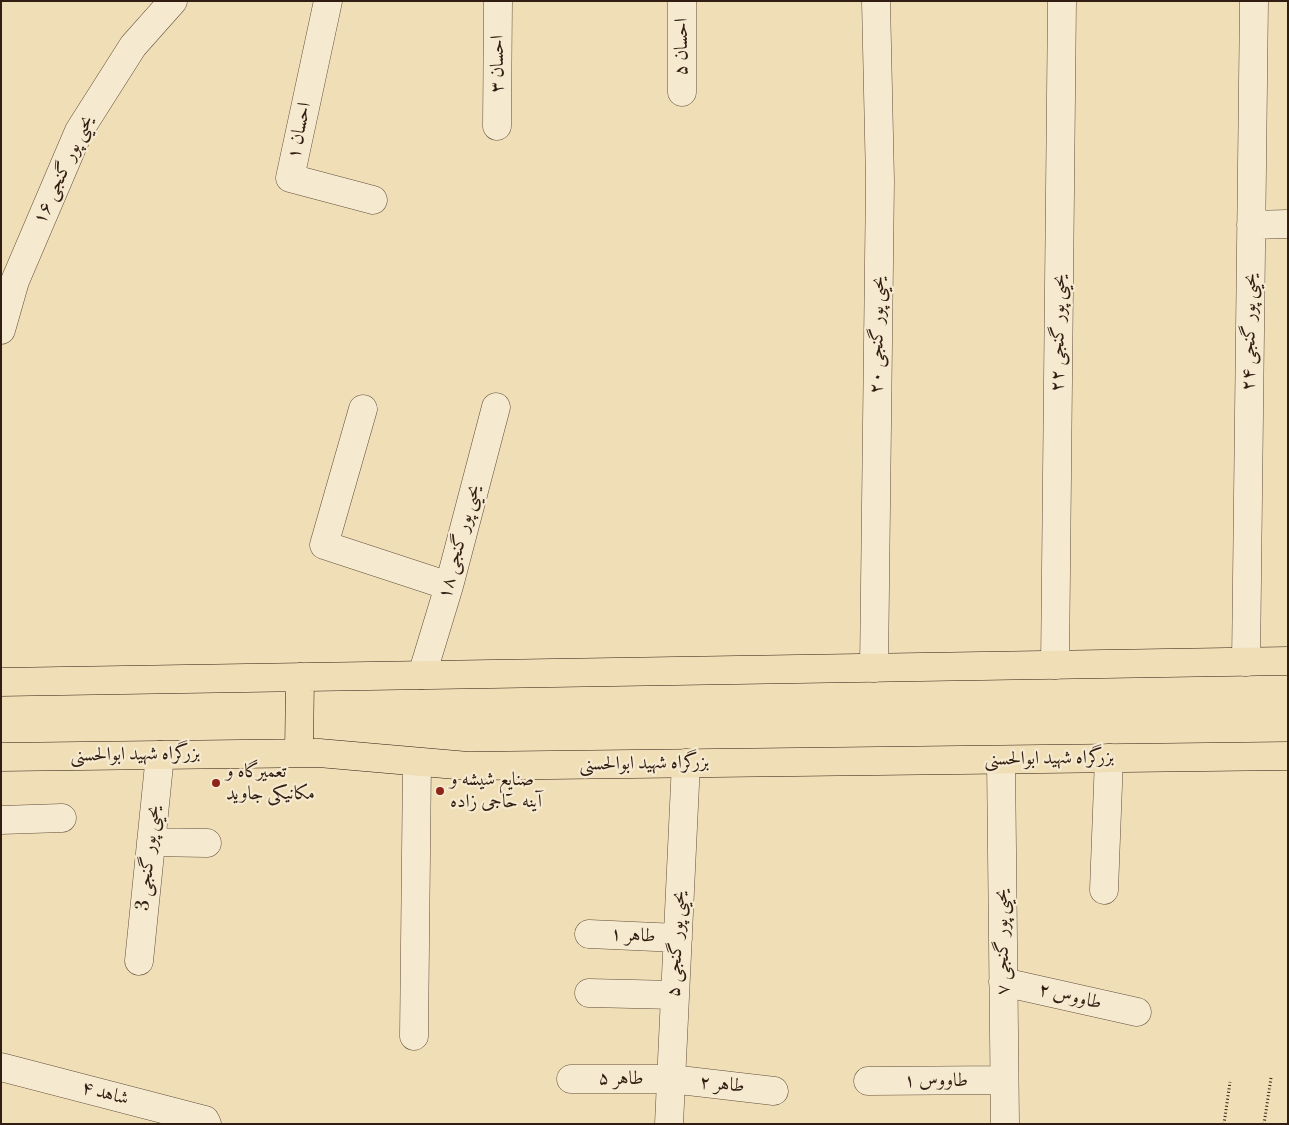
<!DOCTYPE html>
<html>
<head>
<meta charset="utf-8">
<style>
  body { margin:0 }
  #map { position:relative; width:1289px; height:1125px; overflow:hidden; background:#f0deb6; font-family:"Libre Bodoni",serif }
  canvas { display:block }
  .frame { position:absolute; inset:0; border:2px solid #311d11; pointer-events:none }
</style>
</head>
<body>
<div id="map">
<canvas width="1289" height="1125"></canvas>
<div class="frame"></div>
</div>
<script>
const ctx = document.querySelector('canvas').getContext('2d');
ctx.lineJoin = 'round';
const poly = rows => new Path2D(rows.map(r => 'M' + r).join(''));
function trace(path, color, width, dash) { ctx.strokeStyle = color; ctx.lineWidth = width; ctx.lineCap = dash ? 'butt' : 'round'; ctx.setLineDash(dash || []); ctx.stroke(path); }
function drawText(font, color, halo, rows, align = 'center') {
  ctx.font = font + ' "Libre Bodoni",Amiri,serif'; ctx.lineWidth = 4.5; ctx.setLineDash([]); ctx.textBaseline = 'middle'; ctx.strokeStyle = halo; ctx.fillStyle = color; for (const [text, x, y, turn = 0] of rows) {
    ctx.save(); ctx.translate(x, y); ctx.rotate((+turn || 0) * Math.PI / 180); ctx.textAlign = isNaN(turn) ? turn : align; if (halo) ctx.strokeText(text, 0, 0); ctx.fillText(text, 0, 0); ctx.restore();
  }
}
const street = poly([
  [328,1,290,178,373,200],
  [682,1,682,92],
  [497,126,498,1],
  [1251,225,1288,224],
  [1,330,15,281,79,131,133,46,173,1],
  [363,409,324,545,449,586],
  [1246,662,1254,1],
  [1055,665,1062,1],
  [874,668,880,181,876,1],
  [422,675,449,586,496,407],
  [1001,760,1005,1124],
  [1,820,62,818],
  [151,842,207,843],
  [1104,890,1109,758],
  [589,934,678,938],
  [139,961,160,755],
  [1003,982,1137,1012],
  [589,993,675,995],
  [414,1036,417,763],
  [1,1067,205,1120,207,1124],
  [571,1079,671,1079,774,1091],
  [868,1081,1004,1080],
  [669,1124,686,763]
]);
const primary = poly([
  [1,682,1288,661],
  [299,753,300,677],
  [1,757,319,753,468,766,1288,756]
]);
trace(street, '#614d3a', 29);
trace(primary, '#311d11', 29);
trace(poly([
  [1224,1124,1230,1082],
  [1264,1124,1271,1078]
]), '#311d11', 3, [1, 2.5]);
trace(street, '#f5ead0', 28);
trace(primary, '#f0deb6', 28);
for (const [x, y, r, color] of [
  [216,783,5,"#8f2418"],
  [440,791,5,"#8f2418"]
]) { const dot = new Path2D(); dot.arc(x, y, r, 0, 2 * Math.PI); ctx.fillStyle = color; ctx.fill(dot); trace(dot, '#f5ead0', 2); }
drawText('19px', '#311d11', '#f5ead0', [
  ["احسان ۵",682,47,-90],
  ["احسان ۳",498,64,-90],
  ["احسان ۱",300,131,-78],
  ["یحیی پور گنجی ۱۶",64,170,-65],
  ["یحیی پور گنجی ۲۴",1250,332,-89],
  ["یحیی پور گنجی ۲۲",1059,333,-89],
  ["یحیی پور گنجی ۲۰",878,335,-89],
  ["یحیی پور گنجی ۱۸",460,542,-75],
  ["بزرگراه شهید ابوالحسنی",135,755,-1],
  ["بزرگراه شهید ابوالحسنی",1049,759,-1],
  ["بزرگراه شهید ابوالحسنی",644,764,-1],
  ["یحیی پور گنجی 3",149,858,-84],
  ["طاهر ۱",633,936,3],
  ["یحیی پور گنجی ۷",1003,942,-91],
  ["یحیی پور گنجی ۵",677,944,-87],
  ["طاووس ۲",1070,997,13],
  ["طاهر ۵",621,1079],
  ["طاووس ۱",936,1081],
  ["طاهر ۲",722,1085,6],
  ["شاهد ۴",105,1094,15]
]);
drawText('19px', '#311d11', '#f5ead0', [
  ["تعمیرگاه و",226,772],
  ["مکانیکی جاوید",226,794],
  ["صنایع شیشه و",450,780],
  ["آینه حاجی زاده",450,802]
], 'left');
</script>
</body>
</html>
